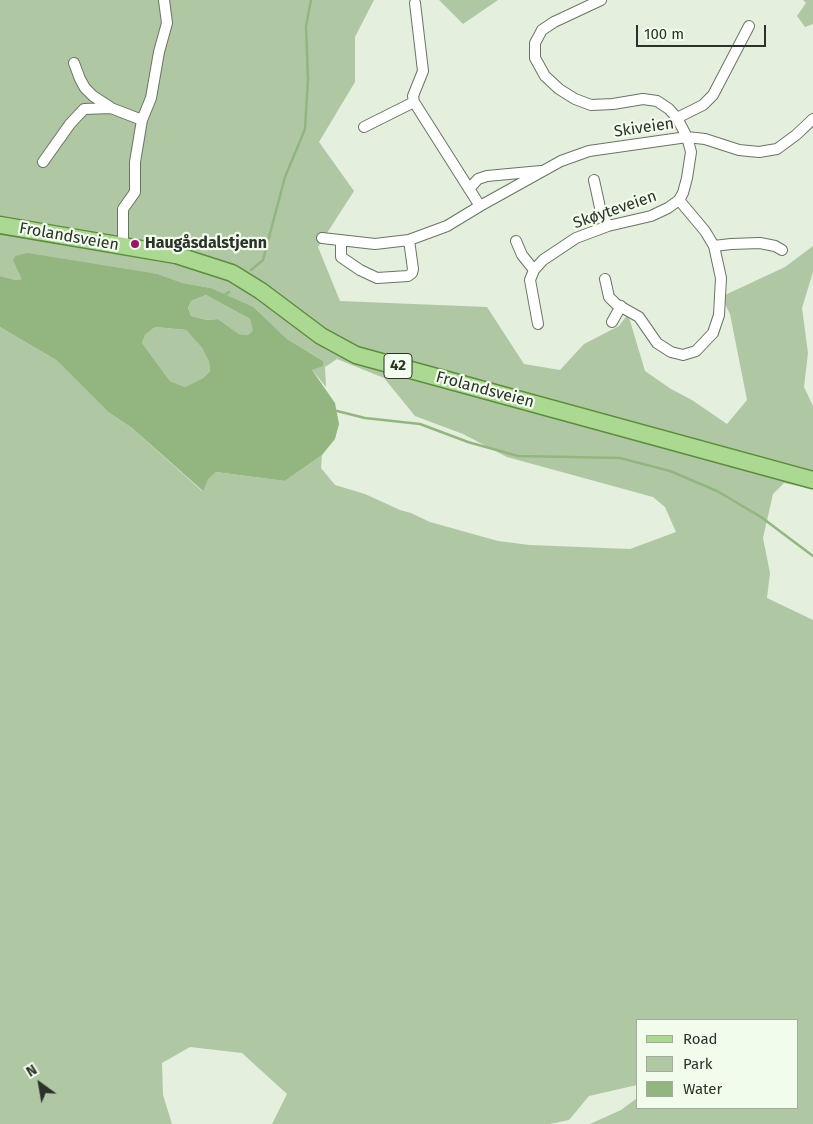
<!DOCTYPE html>
<html>
<head>
<meta charset="utf-8">
<style>
  body { margin:0 }
  #map { position:relative; width:813px; height:1124px; overflow:hidden; background:#e4efde; font-family:"Fira Sans",sans-serif }
  canvas { display:block }
  .legend { position:absolute; left:636px; top:1019px; width:162px; height:90px; box-sizing:border-box; background:#f1fcec; border:1px solid #a3ab9f; margin:0; padding:6px 9px; list-style:none; font-size:15px; color:#2d312b }
  .legend li { display:flex; align-items:center; gap:10px; height:25px }
  .legend b { width:25px; border:1px solid #a3ab9f }
  .north { position:absolute; left:15px; top:1059px; width:50px; height:50px; -webkit-text-stroke:4px #f1fcec; paint-order:stroke; rotate:328deg; font-size:14px; font-weight:700; line-height:20px; text-align:center; color:#2d312b }
  .north::after { content:''; display:block; margin:auto; width:18px; height:22px; background:#2d312b; clip-path:polygon(50% 0,100% 100%,50% 72%,0 100%) }
  .scale { position:absolute; left:636px; top:25px; width:130px; height:22px; box-sizing:border-box; border:2px solid #2d312b; border-top:0; padding-left:6px; font-size:15px; line-height:18px; white-space:nowrap; color:#2d312b; -webkit-text-stroke:4px #f1fcec; paint-order:stroke }
</style>
</head>
<body>
<div id="map">
<canvas width="813" height="1124"></canvas>
<ul class="legend">
<li><b style="height:6px;background:#acd991"></b>Road</li>
<li><b style="height:14px;background:#b0c7a4"></b>Park</li>
<li><b style="height:14px;background:#93b680"></b>Water</li>
</ul>
<div class="north">N</div>
<div class="scale">100 m</div>
</div>
<script>
const ctx = document.querySelector('canvas').getContext('2d');
ctx.lineJoin = 'round';
function fillPath(path, color) { ctx.fillStyle = color; ctx.fill(path, 'evenodd'); }
const poly = rows => new Path2D(rows.map(r => 'M' + r).join(''));
function trace(path, color, width, dash) { ctx.strokeStyle = color; ctx.lineWidth = width; ctx.lineCap = dash ? 'butt' : 'round'; ctx.setLineDash(dash || []); ctx.stroke(path); }
function drawText(font, color, halo, rows, align = 'center') {
  ctx.font = font + ' "Fira Sans",sans-serif'; ctx.lineWidth = 4.5; ctx.setLineDash([]); ctx.textBaseline = 'middle'; ctx.strokeStyle = halo; ctx.fillStyle = color; for (const [text, x, y, turn = 0] of rows) {
    ctx.save(); ctx.translate(x, y); ctx.rotate((+turn || 0) * Math.PI / 180); ctx.textAlign = isNaN(turn) ? turn : align; if (halo) ctx.strokeText(text, 0, 0); ctx.fillText(text, 0, 0); ctx.restore();
  }
}
fillPath(poly([
  [0,0,374,0,355,37,355,82,319,142,354,191,318,247,340,301,487,307,524,364,560,370,584,344,619,326,628,314,645,371,671,389,692,400,727,424,747,400,730,314,722,298,725,295,785,267,813,246,813,272,802,308,808,353,804,387,813,406,813,489,784,483,773,494,763,538,770,573,767,598,813,620,813,1124,590,1124,621,1110,637,1098,637,1108,797,1108,797,1020,637,1020,637,1085,589,1096,569,1120,550,1124,272,1124,287,1094,242,1053,190,1047,162,1063,163,1095,172,1124,0,1124,0,327,56,360,108,412,132,428,202,491,208,480,216,472,285,481,322,455,321,468,335,485,365,494,400,510,411,513,430,522,498,541,530,545,630,549,676,532,665,507,653,497,507,457,463,434,415,416,384,378,337,359,325,367,326,387,312,370,323,361,287,339,275,328,225,295,211,288,183,283,158,274,13,261,23,279,16,280,0,276],
  [439,0,498,0,463,24],
  [803,0,813,0,813,24,805,27,797,16,806,3],
  [206,295,250,319,254,329,248,335,239,334,218,319,207,320,191,316,188,308,191,301],
  [155,327,186,330,202,348,209,362,210,371,203,378,185,387,170,381,142,343,145,335]
]), '#b0c7a4');
fillPath(poly([
  [27,253,158,274,183,283,211,288,253,307,287,339,323,361,323,366,312,370,335,403,339,424,335,439,322,455,285,481,216,472,208,480,203,491,132,428,108,412,56,360,0,327,0,276,16,280,22,279,13,261,15,256],
  [206,295,250,319,253,330,248,335,239,334,218,319,207,320,191,316,188,308,191,301],
  [155,327,186,330,202,348,209,362,210,371,203,378,185,387,170,381,142,343,145,335]
]), '#93b680');
trace(poly([
  [251,270,263,260,285,177,305,129,308,79,306,26,311,0],
  [225,295,229,292],
  [337,411,365,418,420,424,468,442,518,456,620,458,670,471,717,491,761,517,813,556]
]), '#93b680', 2.5);
const street = poly([
  [415,3,423,71,413,96,414,102,480,206],
  [74,63,80,79,85,88,93,96,110,107],
  [677,118,703,105,713,95,749,26],
  [364,127,414,102],
  [43,162,70,124,84,109,111,108,142,120],
  [594,180,601,212,608,226],
  [469,189,478,179,487,176,541,171],
  [322,238,375,244,409,240,447,226,480,206,561,161,589,151,687,137,705,139,739,150,759,152,777,149,796,135,813,119],
  [516,241,522,255,534,270],
  [341,242,341,257,360,270,377,278,408,276,412,273,413,269,409,240],
  [123,246,123,209,135,192,135,162,142,120,151,98,159,52,167,23,164,0],
  [714,246,731,244,760,243,775,246,782,250],
  [605,279,609,297,616,304,639,317,657,343,671,352,683,355,696,351,713,333,719,315,721,278,714,246,705,231,679,200],
  [612,322,621,306],
  [538,324,530,280,534,270,543,260,576,238,608,226,651,216,668,208,679,200,683,193,687,178,691,152,687,137,677,118,669,109,657,101,643,99,613,104,591,105,575,99,559,89,545,76,535,58,535,43,542,30,554,22,601,0]
]);
const primary = poly([
  [0,225,176,255,232,273,261,291,321,336,356,355,813,480]
]);
trace(street, '#6a7465', 12);
trace(primary, '#5c8d3d', 19);
trace(street, '#fff', 10);
trace(primary, '#acd991', 16);
for (const [x, y, r, color] of [
  [135,244,5,"#9b1465"]
]) { const dot = new Path2D(); dot.arc(x, y, r, 0, 2 * Math.PI); ctx.fillStyle = color; ctx.fill(dot); trace(dot, '#f1fcec', 2); }
for (const [x, y, w] of [
  [398,366,28]
]) { const box = new Path2D(); box.roundRect(x - w / 2, y - 12.5, w, 25, 4); ctx.fillStyle = '#f1fcec'; ctx.fill(box); trace(box, '#2d312b', 1); }
drawText('bold 15px', '#2d312b', null, [
  ["42",398,366]
]);
drawText('16px', '#2d312b', '#f1fcec', [
  ["Skiveien",644,128,-8],
  ["Skøyteveien",615,210,-19],
  ["Frolandsveien",69,237,10],
  ["Frolandsveien",485,390,15]
]);
drawText('bold 16px', '#2d312b', '#f1fcec', [
  ["Haugåsdalstjenn",145,244]
], 'left');
</script>
</body>
</html>
